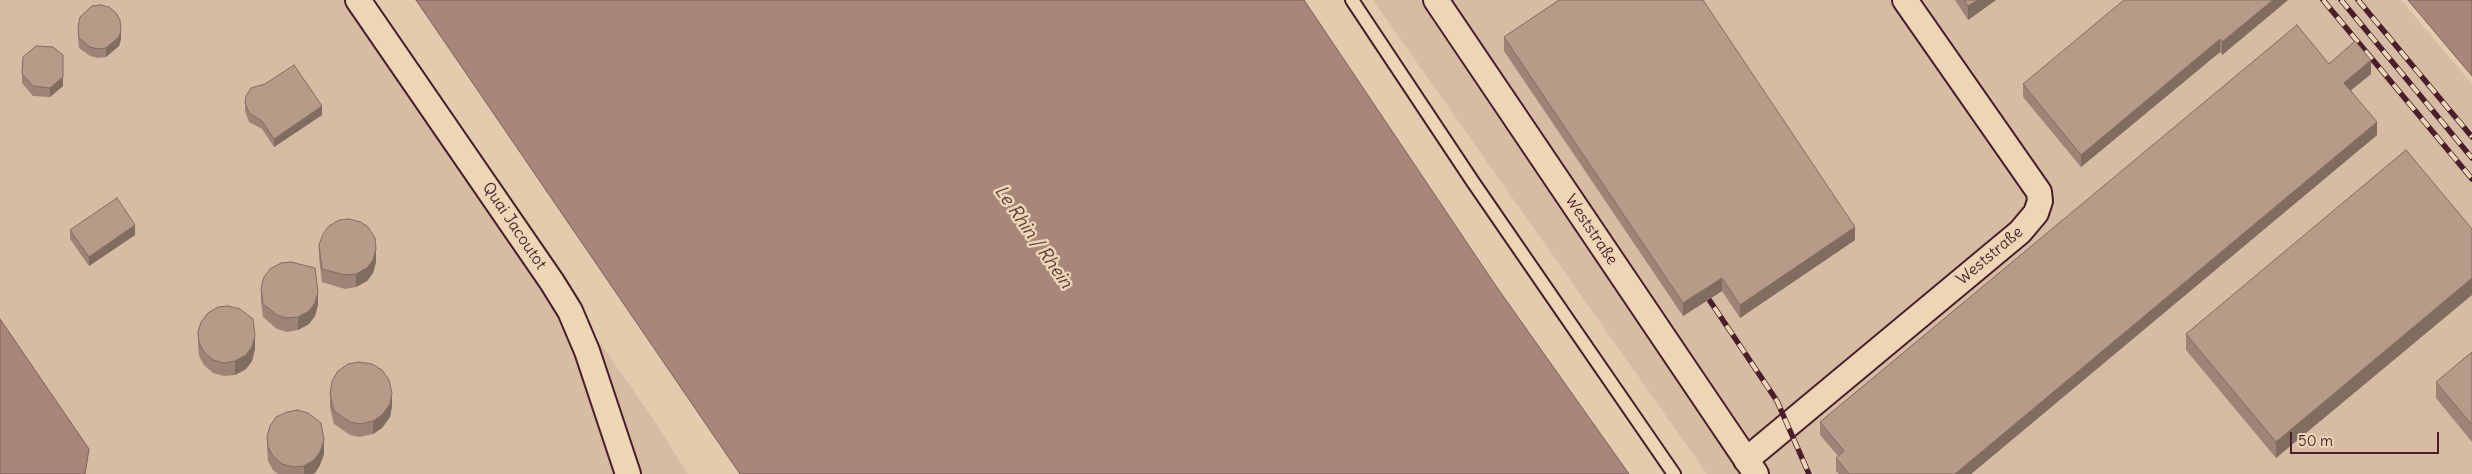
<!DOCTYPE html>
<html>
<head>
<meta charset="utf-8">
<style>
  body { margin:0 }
  #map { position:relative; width:2472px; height:474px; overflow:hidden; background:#e3cbae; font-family:Delius,sans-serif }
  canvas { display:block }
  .scale { position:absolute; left:2290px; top:432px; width:149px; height:22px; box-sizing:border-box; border:2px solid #4a1f2b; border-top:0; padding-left:6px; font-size:15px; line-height:18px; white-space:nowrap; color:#4a1f2b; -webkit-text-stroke:4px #edd6b6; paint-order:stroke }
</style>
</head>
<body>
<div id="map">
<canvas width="2472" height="474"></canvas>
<div class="scale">50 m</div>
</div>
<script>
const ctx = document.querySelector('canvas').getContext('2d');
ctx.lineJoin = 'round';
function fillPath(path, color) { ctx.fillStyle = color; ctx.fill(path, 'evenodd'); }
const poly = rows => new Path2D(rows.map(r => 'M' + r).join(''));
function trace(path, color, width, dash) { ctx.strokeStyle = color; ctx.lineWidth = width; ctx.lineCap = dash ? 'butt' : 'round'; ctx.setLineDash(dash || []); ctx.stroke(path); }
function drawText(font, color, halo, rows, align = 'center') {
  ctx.font = font + ' Delius,sans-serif'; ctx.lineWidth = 5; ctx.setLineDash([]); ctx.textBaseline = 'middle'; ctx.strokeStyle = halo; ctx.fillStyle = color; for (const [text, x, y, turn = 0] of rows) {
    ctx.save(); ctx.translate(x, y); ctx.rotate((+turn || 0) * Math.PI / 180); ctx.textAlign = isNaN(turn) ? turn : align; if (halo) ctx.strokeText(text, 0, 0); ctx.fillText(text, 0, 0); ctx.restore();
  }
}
fillPath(poly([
  [0,0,362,0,653,419,688,474,0,474],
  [1373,0,2401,0,2472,84,2472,474,1707,474]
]), '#d6bca3');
const water = poly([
  [416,0,1304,0,1496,286,1629,474,740,474,416,0],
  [2408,0,2472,0,2472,76,2408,0],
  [0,319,89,449,85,474,0,474,0,319]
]);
fillPath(water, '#a68779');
trace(water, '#815d5a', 1);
const lane = poly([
  [1352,0,1473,182,1674,474]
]);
const street = poly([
  [358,0,552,282,570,311,587,351,628,474],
  [1436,0,1756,474],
  [1746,460,2020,232,2036,213,2040,201,2039,192,1905,0]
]);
trace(lane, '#4a1f2b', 16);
trace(street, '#4a1f2b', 28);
trace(lane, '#edd6b6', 12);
trace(street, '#edd6b6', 24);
const rail = poly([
  [2323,0,2472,179],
  [2341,0,2472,158],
  [2358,0,2472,137],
  [1702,289,1777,401,1809,474]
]);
trace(rail, '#4a1f2b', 5.5);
trace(rail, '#edd6b6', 4, [11]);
fillPath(poly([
  [1955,0,1996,0,1968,20],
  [2288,0,2222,55,2220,52,2081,167,2023,97,2023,84],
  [78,27,121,39,119,46,106,57,98,58,90,56,79,48,78,36],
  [1504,37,1855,240,1740,318,1722,291,1683,316,1504,51],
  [2329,64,2371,74,2351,90,2377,135,1971,474,1839,474,1836,471,1836,458,1838,456,1820,435,1820,422],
  [22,74,63,86,50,97,33,96,22,83],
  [245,103,322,115,274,147,262,129,249,122,245,111],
  [2472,229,2276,458,2186,350,2186,334],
  [70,230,135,235,89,266,70,239],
  [319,245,376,262,373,273,367,281,356,287,345,289,322,282,319,258],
  [261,288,318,305,315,316,309,324,298,330,287,332,277,329,263,317,261,301],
  [198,332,255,349,252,361,246,369,235,375,224,376,213,373,204,365,199,356,198,346],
  [2472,352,2472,442,2436,398,2436,382],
  [330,394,392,406,390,417,382,428,373,434,360,437,350,435,334,424,330,407],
  [267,437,324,454,320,465,315,473,312,474,278,474,273,470,268,461,267,450]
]), '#9e8476');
fillPath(poly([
  [1978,0,1996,0,1968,20,1968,6],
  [2273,0,2288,0,2222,55,2222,42],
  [121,30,121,39,119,46,106,57,106,48],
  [2220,39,2220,52,2081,167,2081,155],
  [63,55,63,86,50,97,50,88],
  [2371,60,2371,74,2344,96,2344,83],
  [322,106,322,115,274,147,274,139],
  [2377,122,2377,135,1971,474,1955,474],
  [135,225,135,235,89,266,89,257],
  [1855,227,1855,240,1740,318,1740,305],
  [376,249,376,262,373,273,367,281,356,287,356,274],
  [1722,278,1722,291,1683,316,1683,303],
  [2472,278,2472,295,2276,458,2276,442],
  [318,292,318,305,315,316,309,324,298,330,298,317],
  [255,336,255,349,252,361,246,369,235,375,235,361],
  [392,393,392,406,390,417,382,428,373,434,373,421],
  [324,440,324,454,320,465,315,473,312,474,304,474,304,466]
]), '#816c60');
const building = poly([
  [1559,0,1703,0,1855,227,1740,305,1722,278,1683,303,1504,37,1559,0],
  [1964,0,1978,0,1968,6,1964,0],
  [2124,0,2273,0,2222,42,2220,39,2081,155,2023,84,2124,0],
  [101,5,109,7,116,13,120,20,121,30,119,37,106,48,98,49,90,47,79,38,78,27,80,17,92,6,101,5],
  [2297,25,2329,64,2355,41,2371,60,2344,83,2377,122,1955,474,1849,474,1836,458,1844,451,1820,422,2297,25],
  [36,46,53,47,63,55,63,77,50,88,33,86,22,74,23,57,36,46],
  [294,65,322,106,274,139,262,121,249,113,245,103,246,96,251,88,265,84,294,65],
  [2406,150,2472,229,2472,278,2276,442,2186,334,2406,150],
  [117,198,135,225,89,257,70,230,117,198],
  [349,219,361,222,368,227,375,238,376,249,373,260,367,268,356,274,345,275,322,269,319,245,323,234,329,226,339,220,349,219],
  [291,262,315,268,318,292,315,303,309,311,298,317,287,318,277,315,263,304,261,288,264,277,270,269,281,263,291,262],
  [228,306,240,309,253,319,255,336,252,347,246,355,235,361,224,363,213,360,204,352,199,343,198,332,201,322,208,313,218,307,228,306],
  [2472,352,2472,425,2436,382,2472,352],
  [359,362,372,364,382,370,389,380,392,393,390,404,382,415,373,421,360,424,350,422,334,411,330,394,332,381,338,371,348,364,359,362],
  [297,410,308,413,321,423,324,440,320,452,315,459,304,466,293,467,282,464,273,456,268,447,267,437,270,426,276,417,287,412,297,410]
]);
fillPath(building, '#b89a89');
trace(building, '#816c60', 1);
drawText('16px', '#4a1f2b', '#edd6b6', [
  ["Quai Jacoutot",514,226,56],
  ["Weststraße",1591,230,56],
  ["Weststraße",1990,256,-40]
]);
drawText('italic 18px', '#61393e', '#edd6b6', [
  ["Le Rhin / Rhein",1033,237,55]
]);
</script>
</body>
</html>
